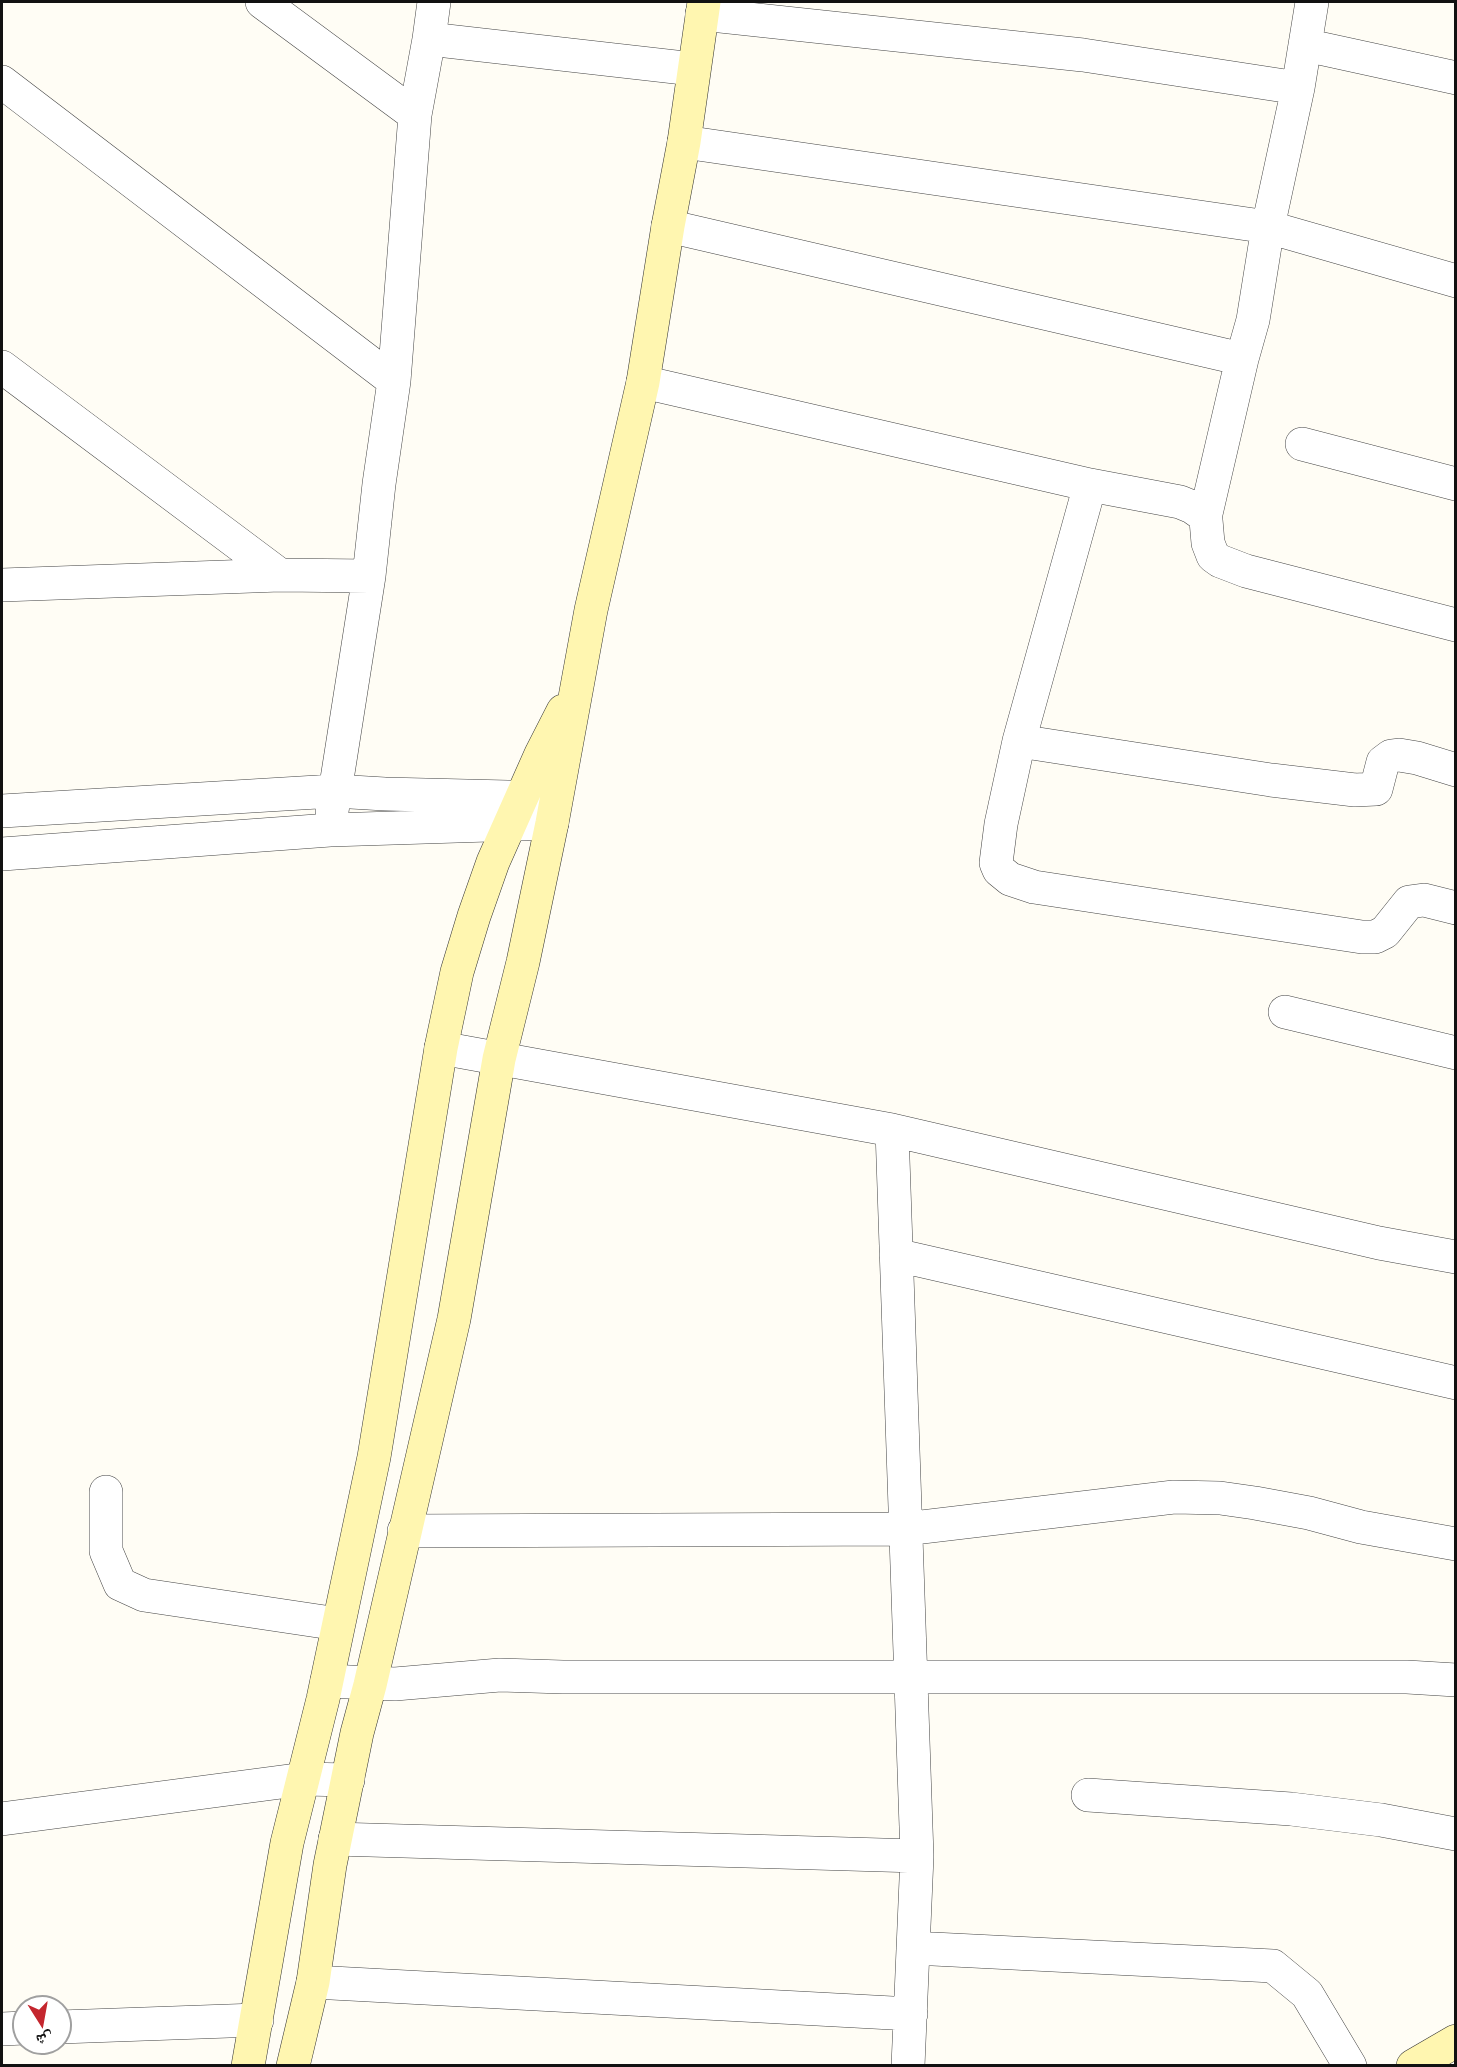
<!DOCTYPE html>
<html>
<head>
<meta charset="utf-8">
<style>
  body { margin:0 }
  #map { position:relative; width:1457px; height:2067px; overflow:hidden; background:#fffdf5; font-family:Literata,"Noto Naskh Arabic",serif }
  canvas { display:block }
  .frame { position:absolute; inset:0; border:3px solid #111; pointer-events:none }
  .north { position:absolute; left:12px; top:1995px; width:60px; height:60px; box-sizing:border-box; background:#fff; border:2px solid #a0a0a0; border-radius:50%; rotate:169deg; font-size:16px; font-weight:700; line-height:24px; text-align:center; color:#111 }
  .north::after { content:''; display:block; margin:auto; width:21px; height:27px; background:#c4262e; clip-path:polygon(50% 0,100% 100%,50% 72%,0 100%) }
</style>
</head>
<body>
<div id="map">
<canvas width="1457" height="2067"></canvas>
<div class="frame"></div>
<div class="north">ش</div>
</div>
<script>
const ctx = document.querySelector('canvas').getContext('2d');
ctx.lineJoin = 'round';
const poly = rows => new Path2D(rows.map(r => 'M' + r).join(''));
function trace(path, color, width, dash) { ctx.strokeStyle = color; ctx.lineWidth = width; ctx.lineCap = dash ? 'butt' : 'round'; ctx.setLineDash(dash || []); ctx.stroke(path); }
const street = poly([
  [262,2,415,115],
  [434,2,429,39,693,69],
  [702,14,1083,55,1298,88],
  [1305,45,1456,78],
  [2,82,394,381],
  [684,142,1268,227,1298,88,1312,2],
  [668,226,1242,359,1253,320,1268,227,1456,281],
  [2,367,280,575],
  [643,382,1090,485,1019,741,1001,824,996,863,999,870,1010,879,1034,887,1362,937,1375,937,1385,932,1409,902,1424,900,1456,908],
  [1302,444,1456,484],
  [1090,485,1180,502,1192,507,1202,514,1206,520,1208,543,1213,556,1220,561,1246,571,1456,625],
  [1205,518,1242,359],
  [2,585,280,575,369,576,379,484,394,381,415,115,429,39],
  [1019,741,1271,780,1355,790,1376,789,1383,762,1391,756,1399,755,1417,758,1456,770],
  [2,811,334,791,385,794,549,798],
  [332,811,369,576],
  [2,854,330,830,552,823],
  [1285,1012,1456,1053],
  [441,1048,892,1130,1379,1243,1456,1257],
  [892,1130,917,1856,908,2066],
  [896,1255,1456,1383],
  [106,1492,106,1551,120,1584,144,1595,338,1624],
  [404,1531,905,1529,1174,1497,1220,1498,1255,1503,1309,1513,1361,1527,1456,1544],
  [327,1681,395,1684,500,1675,563,1677,1407,1677,1456,1680],
  [1088,1795,1291,1809,1381,1820,1456,1834],
  [2,1819,304,1779,348,1780],
  [335,1839,917,1856],
  [913,1948,1273,1966,1307,1994,1350,2066],
  [313,1982,911,2014],
  [60,2027,257,2020],
  [2,2029,24,2028]
]);
const secondary = poly([
  [248,2066,287,1843,323,1699,374,1457,441,1048,457,972,474,916,493,862,541,754,563,711],
  [293,2066,313,1982,330,1865,357,1733,370,1685,454,1319,499,1059,523,962,552,823,591,610,643,382,668,226,684,142,704,2],
  [1413,2066,1456,2041]
]);
trace(street, '#444', 34);
trace(secondary, '#333', 34);
trace(street, '#fff', 33);
trace(secondary, '#fff6b0', 33);
</script>
</body>
</html>
